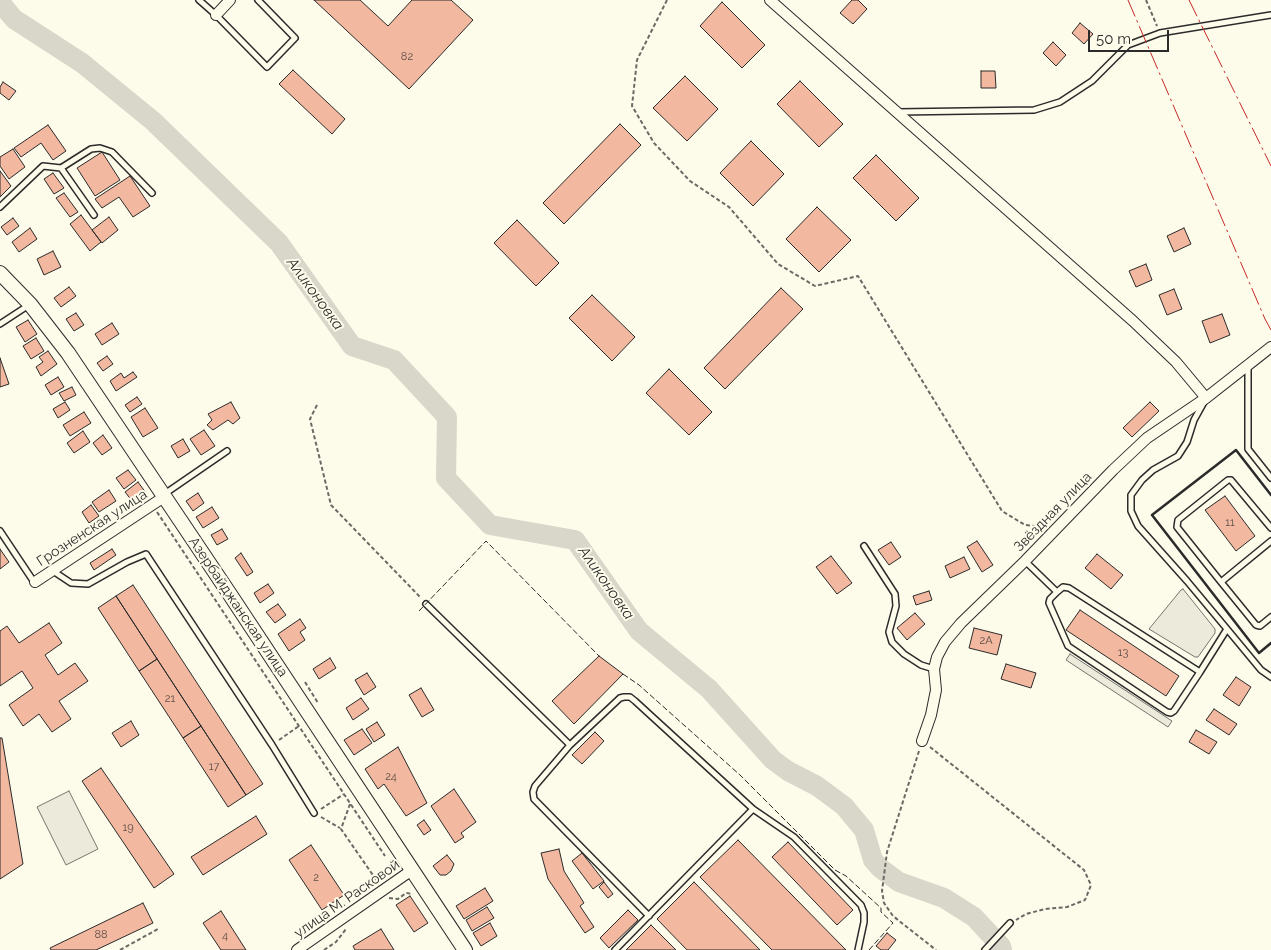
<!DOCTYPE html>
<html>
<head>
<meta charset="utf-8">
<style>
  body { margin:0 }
  #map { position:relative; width:1271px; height:950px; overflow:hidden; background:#fdfbea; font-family:Raleway,sans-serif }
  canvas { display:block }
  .scale { position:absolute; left:1088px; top:30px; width:81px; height:22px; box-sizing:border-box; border:2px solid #2b2b2b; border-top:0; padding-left:6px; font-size:15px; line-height:18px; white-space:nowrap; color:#2b2b2b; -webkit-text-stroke:4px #fdfbea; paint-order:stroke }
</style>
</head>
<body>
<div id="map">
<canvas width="1271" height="950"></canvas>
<div class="scale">50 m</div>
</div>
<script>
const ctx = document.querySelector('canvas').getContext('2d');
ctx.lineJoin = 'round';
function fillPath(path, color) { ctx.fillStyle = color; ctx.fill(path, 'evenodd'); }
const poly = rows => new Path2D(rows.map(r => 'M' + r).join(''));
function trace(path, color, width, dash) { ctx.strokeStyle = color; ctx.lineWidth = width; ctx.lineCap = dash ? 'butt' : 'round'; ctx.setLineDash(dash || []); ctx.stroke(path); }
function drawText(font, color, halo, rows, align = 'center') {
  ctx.font = font + ' Raleway,sans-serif'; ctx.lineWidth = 4; ctx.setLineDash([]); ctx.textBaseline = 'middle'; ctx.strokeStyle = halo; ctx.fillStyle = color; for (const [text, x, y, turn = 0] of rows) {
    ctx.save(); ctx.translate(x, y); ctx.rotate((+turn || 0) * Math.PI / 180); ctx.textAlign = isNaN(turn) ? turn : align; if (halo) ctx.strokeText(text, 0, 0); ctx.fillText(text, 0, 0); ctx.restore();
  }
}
const green = poly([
  [1183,589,1215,629,1215,633,1198,657,1195,657,1149,629,1181,590,1183,589],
  [69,791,98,849,66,865,37,807,69,791]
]);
fillPath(green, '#ecebdb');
trace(green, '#74746e', 1);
const parking = poly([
  [1070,654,1172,721,1168,727,1066,660,1070,654]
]);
fillPath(parking, '#eceadb');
trace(parking, '#74746e', 1);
trace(poly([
  [0,2,14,19,82,63,153,121,279,243,352,346,394,360,447,417,446,478,490,525,575,540,639,631,709,689,773,760,788,771,817,786,844,806,864,830,873,860,880,868,899,882,944,898,974,917,1001,946,1002,950]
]), '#d8d7c9', 20);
const building = poly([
  [314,0,360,0,388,26,412,0,451,0,473,20,409,89,314,0],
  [852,0,858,0,867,9,853,24,840,13,852,0],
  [722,2,765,45,742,68,700,26,722,2],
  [1080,23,1093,34,1084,44,1072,33,1080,23],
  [1053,42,1066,55,1056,66,1043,53,1053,42],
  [293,70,345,119,332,134,279,84,293,70],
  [981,71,995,71,996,88,981,88,981,71],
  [685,76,718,109,687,141,653,108,685,76],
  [800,81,843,124,819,147,777,104,800,81],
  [3,82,16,91,9,100,0,93,0,87,3,82],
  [620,124,641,145,564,224,543,203,620,124],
  [48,125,66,151,53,160,41,143,21,157,14,148,48,125],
  [751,141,784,174,753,206,720,173,751,141],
  [13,149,25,167,9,179,0,166,0,157,13,149],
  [102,152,120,180,95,196,77,168,102,152],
  [876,155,919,198,896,221,853,178,876,155],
  [0,171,11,186,0,197,0,171],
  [53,173,64,188,54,194,44,179,53,173],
  [130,176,150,206,133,217,119,197,102,208,95,199,130,176],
  [64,193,78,212,70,217,56,198,64,193],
  [817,207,851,240,819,272,786,239,817,207],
  [81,215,101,242,90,251,70,224,81,215],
  [109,217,118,230,102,243,92,230,109,217],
  [13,218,19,226,7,235,1,227,13,218],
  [517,220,559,263,536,286,494,243,517,220],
  [30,228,37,239,19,252,12,242,30,228],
  [1184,228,1191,244,1174,252,1167,236,1184,228],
  [53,251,61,267,44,275,37,259,53,251],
  [1146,264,1152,280,1136,287,1129,271,1146,264],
  [69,287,76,296,61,307,54,298,69,287],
  [781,288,803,309,725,389,704,368,781,288],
  [1174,289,1182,309,1167,315,1159,295,1174,289],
  [592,295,635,337,612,361,569,318,592,295],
  [76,313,84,325,74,331,66,319,76,313],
  [1222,314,1230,335,1210,343,1202,321,1222,314],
  [28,320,37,334,25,342,16,327,28,320],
  [112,323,119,334,102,345,95,334,112,323],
  [36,338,44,351,31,359,23,346,36,338],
  [48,351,57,364,41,376,36,367,43,362,39,357,48,351],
  [107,356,113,364,103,371,97,363,107,356],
  [0,358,9,384,0,387,0,358],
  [669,369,712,412,689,435,646,393,669,369],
  [133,372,137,377,116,391,110,381,121,373,124,378,133,372],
  [58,377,64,387,51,395,45,385,58,377],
  [72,387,76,395,64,401,59,393,72,387],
  [137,397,142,404,130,412,125,405,137,397],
  [65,402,70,410,58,418,53,409,65,402],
  [231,402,240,418,233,424,228,420,213,430,207,425,212,420,208,414,231,402],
  [1150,402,1159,411,1132,437,1123,428,1150,402],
  [145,408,158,428,143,437,131,417,145,408],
  [84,412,91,423,70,436,63,425,84,412],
  [204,430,215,446,201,455,190,439,204,430],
  [83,431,90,442,74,453,67,443,83,431],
  [103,435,112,448,102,455,93,443,103,435],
  [183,439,190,451,178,458,171,446,183,439],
  [128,470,136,480,124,489,116,478,128,470],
  [138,482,146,493,133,502,125,492,138,482],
  [109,490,116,501,99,512,92,502,109,490],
  [198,493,204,503,193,511,186,501,198,493],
  [1225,496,1255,536,1236,551,1205,510,1225,496],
  [91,505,99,516,89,523,82,512,91,505],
  [212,507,219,518,203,528,196,517,212,507],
  [222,529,228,539,217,545,211,535,222,529],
  [977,541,993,565,982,572,967,547,977,541],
  [891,542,901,557,889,565,878,550,891,542],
  [0,549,9,562,0,569,0,549],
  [112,549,116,555,94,570,90,563,112,549],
  [241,553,253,572,247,576,235,558,241,553],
  [1097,554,1123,575,1111,589,1085,568,1097,554],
  [831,556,852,583,837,594,816,567,831,556],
  [964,557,970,569,950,578,945,566,964,557],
  [268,584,274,593,260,603,254,593,268,584],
  [133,585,263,784,246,795,116,596,133,585],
  [929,591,932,600,916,605,913,596,929,591],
  [116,596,157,659,139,671,98,608,116,596],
  [278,604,286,615,275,623,266,612,278,604],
  [1080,610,1179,676,1166,696,1066,630,1080,610],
  [915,613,925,624,907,640,897,628,915,613],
  [300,619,306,628,300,632,305,640,289,651,278,634,300,619],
  [49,623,62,643,45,655,58,675,75,663,88,681,59,701,71,719,52,732,39,714,23,726,9,705,33,688,22,671,0,686,0,631,7,626,19,643,49,623],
  [974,628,1002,635,997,655,969,648,974,628],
  [599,656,623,674,574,724,552,701,599,656],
  [330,658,336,668,319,679,313,669,330,658],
  [157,659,201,726,183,738,139,671,157,659],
  [1006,664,1036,673,1031,688,1001,679,1006,664],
  [367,673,376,687,364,695,355,680,367,673],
  [1236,677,1251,687,1239,706,1223,695,1236,677],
  [421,688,434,710,422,717,409,695,421,688],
  [361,698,369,709,353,720,346,708,361,698],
  [1214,709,1237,724,1229,735,1206,720,1214,709],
  [131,721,139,735,121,747,112,733,131,721],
  [377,722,385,735,374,742,366,729,377,722],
  [201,726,246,795,228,807,183,738,201,726],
  [362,729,372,743,354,755,344,740,362,729],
  [1196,730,1217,742,1209,754,1189,742,1196,730],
  [595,732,604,741,582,764,572,755,595,732],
  [0,738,2,738,23,864,0,879,0,738],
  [398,747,427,803,406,816,384,784,378,789,365,769,398,747],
  [101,768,174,874,154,888,82,781,101,768],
  [454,789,476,822,461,833,464,837,455,843,431,806,454,789],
  [256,816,267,834,203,875,191,857,256,816],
  [424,820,431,830,424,835,417,825,424,820],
  [738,840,846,950,772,950,700,877,738,840],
  [788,842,853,910,837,925,772,857,788,842],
  [311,845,344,895,322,910,289,860,311,845],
  [559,849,564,871,584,903,580,906,594,927,585,933,548,879,541,853,559,849],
  [582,853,604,881,593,889,572,861,582,853],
  [447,855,454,864,451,871,446,875,440,875,433,866,447,855],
  [604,882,613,894,608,898,599,887,604,882],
  [694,882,760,950,687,950,657,919,694,882],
  [485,888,493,901,464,919,456,906,485,888],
  [410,896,428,923,414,932,396,905,410,896],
  [143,903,153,923,96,950,51,950,50,948,143,903],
  [487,907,494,918,472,931,466,920,487,907],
  [628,910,638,920,609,948,600,938,628,910],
  [221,911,246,950,221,950,203,923,221,911],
  [490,923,497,936,481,946,473,933,490,923],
  [651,925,676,950,626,950,651,925],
  [381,929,394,950,355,950,353,946,381,929],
  [887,933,896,940,888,950,881,950,876,946,887,933]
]);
fillPath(building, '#f2b8a0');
trace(building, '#2b2b2b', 1);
const service = poly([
  [199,0,216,15,267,67,295,38,258,0],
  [898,112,1034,110,1060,102,1092,81,1128,45,1160,33,1271,15],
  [61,168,94,215],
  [0,207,43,166,61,168,91,149,100,148,112,152,152,193],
  [0,324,29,305],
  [1248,365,1248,449,1271,478],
  [163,495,227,451],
  [0,531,34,582],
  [1271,541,1221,582,1256,625,1260,626,1271,617],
  [864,546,895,594,896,606,889,632,892,642,904,654,921,665,934,669],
  [1025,561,1057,592,1050,599,1049,603,1068,646,1167,712,1171,713,1174,711,1200,672,1069,588,1063,587,1057,592],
  [53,571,71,583,88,584,127,562,146,554,272,745,314,813],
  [1221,582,1177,527,1178,520,1228,480,1231,480,1271,528],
  [426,604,570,745],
  [1227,629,1261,670,1271,677],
  [1200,672,1227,629,1187,581,1138,526,1131,511,1131,495,1142,480,1153,470,1178,456,1187,442,1194,420,1204,402],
  [649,916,534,799,533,792,535,786,570,745,620,698,624,697,630,697,635,701,753,809,794,837,861,905,864,913,864,922,858,950],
  [615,950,753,809],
  [985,950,1010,923]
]);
const minor = poly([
  [770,0,1133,321,1176,362,1206,398],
  [216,15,230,0],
  [35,582,164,497],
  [922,741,931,715,936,690,934,669,937,657,945,642,961,623,1025,561,1113,470,1147,438,1206,398,1271,347],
  [297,950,412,870]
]);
const secondary = poly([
  [0,273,30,304,68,353,231,596,465,950]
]);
trace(service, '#2b2b2b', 8);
trace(minor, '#2b2b2b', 12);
trace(secondary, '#2b2b2b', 16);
trace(poly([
  [667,0,637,60,632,106,654,143,690,181,729,207,778,264,815,286,858,276,1002,511,1025,525,1045,527],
  [1146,0,1157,26],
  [317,405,310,419,331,505,421,598],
  [157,512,385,856],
  [305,682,318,703],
  [279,740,299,726],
  [930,747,1084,870,1091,885,1085,900,1067,907,1045,909,1026,914,1016,920],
  [919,751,887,852,882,891,884,903,893,916,936,950],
  [350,804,341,829,377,881],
  [321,809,344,794],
  [321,817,340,828],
  [389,898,398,899,406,893,413,894],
  [120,950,158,929],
  [324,950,336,942,346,929]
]), '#6a6964', 2, [4, 2.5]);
trace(service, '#fdfbea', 5);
trace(minor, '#fdfbea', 10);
trace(secondary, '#fdfbea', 14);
trace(poly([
  [419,611,486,541,599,656],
  [623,674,639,685,740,775,835,870,846,876,881,908,881,912,893,923,869,950]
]), '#2b2b2b', 1, [6, 2.5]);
trace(poly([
  [1271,495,1236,450,1152,515,1259,653,1271,643]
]), '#2b2b2b', 2.5);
trace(poly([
  [1128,0,1265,319,1271,330],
  [1189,0,1271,166]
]), '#c62828', 1, [18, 4, 2.5, 4]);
drawText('11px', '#5d4e48', null, [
  ["82",407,57],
  ["11",1230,523],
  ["2А",986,641],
  ["13",1123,653],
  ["21",170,699],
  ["17",214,767],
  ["24",391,777],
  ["19",128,828],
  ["2",316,878],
  ["88",101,935],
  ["4",225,936]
]);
drawText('14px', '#2b2b2b', '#fdfbea', [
  ["Звёздная улица",1053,512,-46],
  ["Грозненская улица",92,528,-33],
  ["Азербайджанская улица",238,607,56],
  ["улица М. Расковой",347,899,-35]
]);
drawText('italic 15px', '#2b2b2b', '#fdfbea', [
  ["Аликоновка",315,294,54],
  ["Аликоновка",606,583,55]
]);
</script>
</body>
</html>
